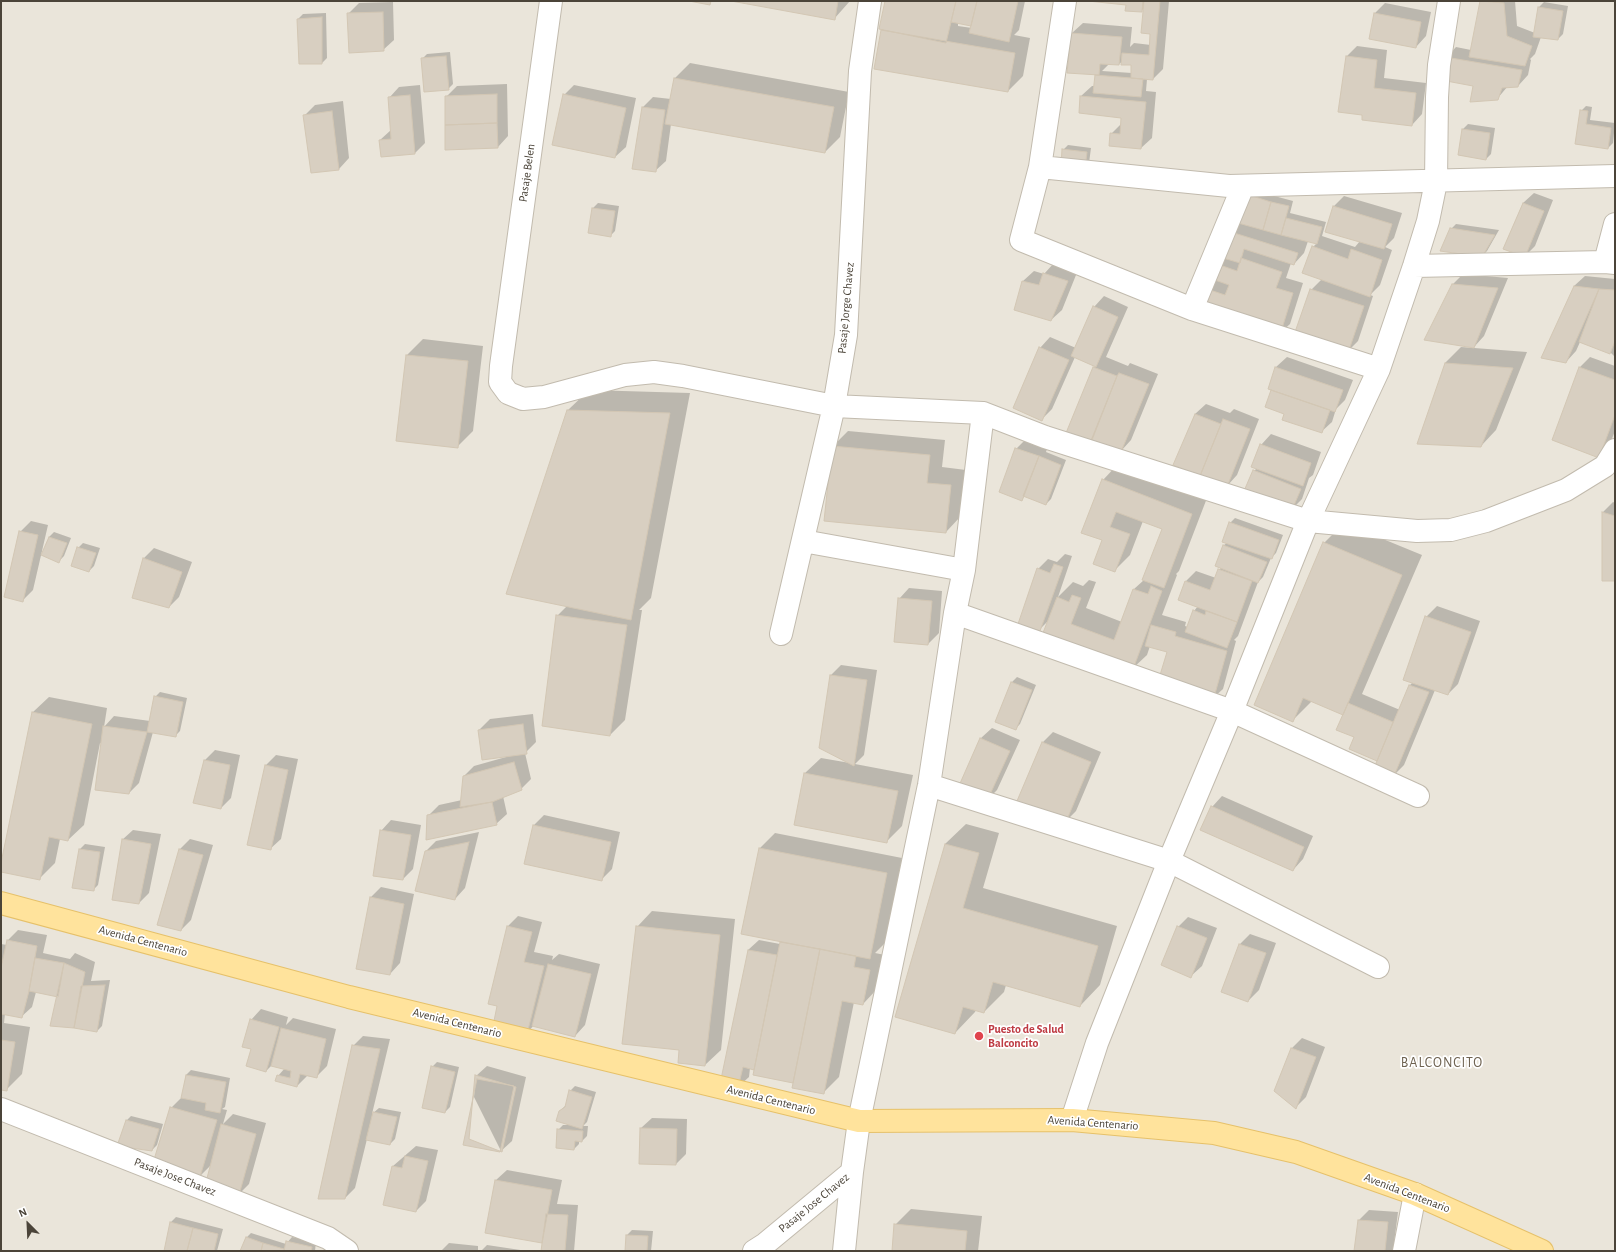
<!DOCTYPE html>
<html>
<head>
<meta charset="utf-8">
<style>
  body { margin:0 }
  #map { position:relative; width:1616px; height:1252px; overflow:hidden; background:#f6f3ec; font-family:"Alegreya Sans",sans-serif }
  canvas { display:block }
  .frame { position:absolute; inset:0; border:2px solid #4b4439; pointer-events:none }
  .north { position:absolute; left:8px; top:1204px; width:40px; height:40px; -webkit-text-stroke:3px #fff; paint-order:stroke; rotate:336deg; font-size:11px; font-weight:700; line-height:16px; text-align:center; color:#4b4439 }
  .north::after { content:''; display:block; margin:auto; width:14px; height:18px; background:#4b4439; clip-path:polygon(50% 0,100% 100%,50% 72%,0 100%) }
</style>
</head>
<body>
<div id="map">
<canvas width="1616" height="1252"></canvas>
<div class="frame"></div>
<div class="north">N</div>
</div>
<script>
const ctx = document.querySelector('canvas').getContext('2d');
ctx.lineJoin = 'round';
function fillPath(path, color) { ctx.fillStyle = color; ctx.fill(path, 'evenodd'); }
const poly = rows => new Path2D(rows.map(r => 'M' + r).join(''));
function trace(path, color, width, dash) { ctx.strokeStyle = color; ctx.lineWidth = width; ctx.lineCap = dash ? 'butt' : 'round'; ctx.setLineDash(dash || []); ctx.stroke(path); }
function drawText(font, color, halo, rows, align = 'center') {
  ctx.font = font + ' "Alegreya Sans",sans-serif'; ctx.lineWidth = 3.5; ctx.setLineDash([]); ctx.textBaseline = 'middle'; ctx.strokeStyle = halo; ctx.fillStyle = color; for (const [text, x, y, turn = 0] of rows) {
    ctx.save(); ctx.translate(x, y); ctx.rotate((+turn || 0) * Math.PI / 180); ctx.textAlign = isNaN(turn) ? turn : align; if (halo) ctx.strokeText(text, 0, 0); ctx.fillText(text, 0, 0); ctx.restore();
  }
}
fillPath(poly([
  [1,1,1615,1,1615,1251,1,1251]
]), '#eae5da');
fillPath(poly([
  [736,1,850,1,834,19],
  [886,1,1025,1,1019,30,1014,35,1030,38,1023,76,1008,91,881,30,884,28],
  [958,22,972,25,972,28,958,26],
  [1098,1,1169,1,1163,69,1153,79,1147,79,1146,91,1156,92,1152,138,1141,148,1111,134,1122,123,1122,117,1081,96,1092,86,1095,86,1096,76,1097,74,1072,33,1083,23,1132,27,1130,47,1134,43,1151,45,1152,33,1144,8,1141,11,1127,4],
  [1123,61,1133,64,1132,73,1102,71,1109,64,1119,64],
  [1481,1,1515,1,1517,26,1535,33,1539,7,1544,2,1568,6,1563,34,1558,39,1541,37,1535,54,1530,59,1531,60,1528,75,1518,86,1508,86,1497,99,1474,85,1446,58,1456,47,1471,50],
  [393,2,394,40,383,50,348,14,359,3],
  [1385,3,1431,12,1426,36,1416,47,1375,13],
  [326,13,327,58,322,63,298,19,303,14],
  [1357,46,1387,50,1384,78,1426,83,1422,114,1412,125,1363,114,1346,57],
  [450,52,453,84,448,89,422,59,427,54],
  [690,63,849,92,840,137,825,152,671,124,666,161,655,171,634,168,643,107,653,97,671,99,675,78],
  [507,84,508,136,498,147,446,97,457,86],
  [420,85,425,143,415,153,380,140,391,130,389,98,399,87],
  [574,85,636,98,626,147,615,157,564,95],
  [343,101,349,158,339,169,311,172,305,115,315,105],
  [1586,106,1592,107,1590,120,1615,123,1613,143,1608,148,1576,144,1581,111],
  [1468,124,1495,128,1491,154,1486,159,1459,155,1463,129],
  [1068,145,1091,148,1089,163,1063,150],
  [1252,190,1293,201,1290,213,1326,222,1322,236,1355,247,1360,241,1333,207,1344,196,1402,213,1394,238,1385,247,1392,250,1380,285,1370,295,1373,296,1358,341,1348,351,1311,290,1322,279,1313,247,1317,243,1308,241,1304,253,1294,264,1291,263,1286,278,1303,283,1290,324,1279,334,1208,289,1217,280,1232,232,1241,223],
  [1534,193,1553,200,1535,246,1525,256,1504,248,1523,203],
  [598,203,619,206,615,231,610,236,593,208],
  [1456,224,1499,230,1487,251,1482,256,1451,229],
  [1054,263,1078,270,1062,310,1051,320,1016,310,1023,281,1034,271,1044,274],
  [1463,274,1508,278,1484,336,1474,347,1453,284],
  [1585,276,1615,279,1615,357,1611,353,1580,342,1576,351,1566,362,1574,286],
  [1104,296,1128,307,1106,357,1128,366,1130,363,1158,374,1131,440,1121,451,1095,436,1090,441,1067,433,1095,366,1075,357,1052,409,1041,420,1040,348,1050,337,1076,348,1094,307],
  [423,339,483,346,473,431,457,447,398,441,407,355],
  [1461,347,1527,352,1496,430,1481,446,1445,363],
  [1287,357,1353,380,1345,400,1336,409,1332,422,1321,432,1285,413,1272,389,1269,388,1276,367],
  [1590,357,1615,366,1615,431,1609,446,1599,457,1553,440,1580,367],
  [589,390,690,393,651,598,639,610,642,610,625,720,610,735,557,616,567,606,568,410],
  [1206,404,1230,413,1234,409,1259,419,1237,475,1227,486,1175,465,1195,414],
  [848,431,945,440,942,467,966,470,961,516,946,532,833,446],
  [1271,434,1321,452,1313,475,1309,478,1302,499,1292,509,1254,471,1257,468,1261,445],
  [1027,438,1048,446,1046,452,1066,460,1051,499,1046,504,1025,496,1021,500,1016,449],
  [1118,464,1207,498,1179,571,1176,574,1177,575,1162,615,1186,622,1185,626,1188,627,1194,611,1198,606,1186,581,1196,571,1216,578,1221,567,1216,566,1224,545,1227,543,1230,523,1235,518,1283,535,1276,553,1271,558,1263,577,1258,582,1238,636,1234,640,1236,641,1223,689,1212,699,1168,651,1150,646,1147,655,1131,670,1048,621,1039,630,1038,569,1048,559,1057,562,1065,554,1072,556,1058,597,1073,582,1083,586,1089,580,1096,582,1086,608,1122,622,1134,589,1144,580,1163,528,1143,521,1130,555,1114,571,1103,540,1103,480],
  [1613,502,1615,503,1615,580,1603,580,1603,512],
  [31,521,48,525,33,590,23,600,20,532],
  [1344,523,1422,555,1362,694,1400,710,1410,685,1413,682,1426,617,1437,606,1480,621,1458,684,1448,694,1435,690,1404,765,1394,775,1356,737,1344,714,1312,701,1293,720,1324,543],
  [54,532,71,538,64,556,59,561,42,555,49,537],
  [83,543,100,548,94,566,89,571,78,548],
  [154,548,192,562,179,597,169,607,133,597,144,558],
  [909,588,942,591,939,633,928,644,899,599],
  [841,665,877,670,864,755,855,764,913,775,902,826,887,841,805,773,821,758,850,763,820,747,831,675],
  [1017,677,1036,685,1020,724,1015,729,1012,682],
  [160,692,187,698,180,731,175,736,153,732,139,783,129,793,102,744,100,743,84,825,68,840,60,839,55,863,39,879,1,871,33,712,49,697,107,708,104,727,114,716,150,721,155,697],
  [533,714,536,742,525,753,531,779,521,789,503,796,507,814,496,824,428,816,439,805,462,800,464,776,474,766,506,757,479,730,490,719],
  [992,728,1020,740,997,790,987,800,959,787,981,738],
  [1053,732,1101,752,1076,811,1066,821,1043,742],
  [215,750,240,755,231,798,221,808,205,760],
  [276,755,298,759,281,839,270,849,266,765],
  [1222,796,1313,836,1303,859,1293,870,1212,807],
  [544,815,620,832,612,869,601,880,534,825],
  [391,820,421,825,413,869,403,879,381,831],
  [966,824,999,833,983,888,1117,926,1100,985,1080,1006,1006,985,1004,992,984,1012,976,1010,975,1012,955,1033,945,844],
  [133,830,161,834,149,893,139,903,122,840],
  [479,832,465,888,455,899,425,852,436,841],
  [775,833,902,858,885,943,875,953,885,955,878,988,863,1004,854,1002,839,1077,823,1093,794,1082,754,1075,755,1069,750,1068,749,1077,738,1087,748,950,759,940,780,944,781,941,760,848],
  [190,839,213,845,191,920,181,930,159,924,180,849],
  [85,844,105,847,98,885,93,890,73,887,80,849],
  [381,887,414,894,400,963,390,974,370,898],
  [652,911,735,919,721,1050,705,1065,680,1049,637,927],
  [518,916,542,922,534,952,553,956,552,960,559,954,600,964,585,1025,575,1036,534,1025,527,1033,508,926],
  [1188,917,1217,928,1202,966,1191,976,1178,927],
  [18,930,47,935,43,953,70,959,75,953,95,962,91,981,110,980,102,1026,97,1031,58,996,36,992,32,1007,21,1017,5,1014,4,1023,30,1027,22,1074,6,1090,1,1089,1,944,7,945,8,940],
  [1250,934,1276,943,1259,990,1248,1001,1240,944],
  [261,1009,288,1017,286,1025,293,1018,336,1029,327,1066,316,1077,307,1076,297,1086,278,1076,285,1068,272,1065,266,1071,252,1049,251,1020],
  [363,1036,390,1039,372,1114,379,1108,401,1112,395,1139,390,1144,367,1139,355,1188,345,1198,353,1046],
  [1302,1038,1325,1047,1306,1097,1296,1107,1292,1048],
  [437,1062,459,1067,450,1107,445,1112,432,1067],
  [487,1066,526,1077,512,1141,501,1151,474,1097,476,1076],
  [191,1070,230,1078,225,1107,222,1109,227,1110,223,1124,233,1114,266,1123,249,1184,239,1194,212,1164,200,1176,171,1108,182,1097,186,1075],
  [575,1086,596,1092,587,1122,583,1126,588,1126,587,1136,582,1141,579,1140,579,1144,574,1149,558,1130,563,1125,572,1125,560,1111,566,1105,570,1091],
  [131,1116,163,1124,157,1145,152,1150,126,1121],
  [652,1118,687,1119,686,1154,676,1164,641,1128],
  [416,1146,438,1150,426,1201,416,1211,393,1166],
  [507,1170,562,1180,557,1204,578,1205,574,1251,542,1251,543,1242,486,1232,496,1180],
  [911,1209,982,1216,978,1251,893,1251,895,1225],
  [1369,1210,1398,1212,1393,1251,1355,1251,1359,1220],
  [176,1217,223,1229,217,1251,165,1251,171,1222],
  [632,1230,653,1231,651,1251,626,1251,627,1235],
  [251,1233,286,1244,292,1237,316,1242,315,1251,241,1251,246,1238],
  [449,1243,478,1246,478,1251,441,1251],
  [487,1245,527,1251,481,1251]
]), '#0003');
const building = poly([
  [689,1,711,1,710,5,689,1],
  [731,1,838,1,835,20,731,1],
  [885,1,956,1,946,43,879,29,885,1],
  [956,1,977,1,971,26,951,22,956,1],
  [977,1,1018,1,1009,42,969,33,977,1],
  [1088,1,1143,1,1142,12,1125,11,1126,5,1088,1],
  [1144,1,1160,1,1153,80,1131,78,1131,65,1121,65,1122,53,1149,55,1150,34,1141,33,1144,1],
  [1480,1,1504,3,1507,36,1532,46,1525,66,1469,57,1480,1],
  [1538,7,1563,11,1558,40,1533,37,1538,7],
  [383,12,384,51,349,53,347,13,383,12],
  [1374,13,1421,22,1416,48,1369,39,1374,13],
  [322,17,322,64,299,64,297,19,322,17],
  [881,30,1015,53,1008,92,874,69,881,30],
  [1071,33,1122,37,1119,65,1100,64,1099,75,1067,73,1071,33],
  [446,56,449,90,424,92,421,58,446,56],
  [1346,56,1377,60,1374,88,1416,93,1412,126,1362,120,1362,115,1338,112,1346,56],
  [1445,57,1522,70,1518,87,1502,88,1498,100,1470,102,1473,86,1441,80,1445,57],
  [1095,75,1143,79,1141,97,1093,93,1095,75],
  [674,78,834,107,825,153,665,124,674,78],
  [497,94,497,123,445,125,445,96,497,94],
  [563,94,626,108,615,158,552,145,563,94],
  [410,95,415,154,381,157,379,140,391,139,388,97,410,95],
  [1080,96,1146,102,1141,149,1109,146,1110,133,1120,134,1121,118,1079,113,1080,96],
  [642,107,665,110,656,172,632,169,642,107],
  [1580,110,1588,111,1586,124,1611,128,1608,149,1575,144,1580,110],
  [332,111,339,170,311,173,303,115,332,111],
  [497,123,498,148,445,150,445,125,497,123],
  [1462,129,1490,133,1486,160,1458,155,1462,129],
  [1062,149,1087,152,1085,169,1061,167,1062,149],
  [1246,194,1271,202,1263,230,1238,223,1246,194],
  [1271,202,1289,206,1281,235,1263,230,1271,202],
  [1523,203,1544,211,1525,257,1503,249,1523,203],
  [1333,206,1392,224,1384,249,1325,232,1333,206],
  [592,208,615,211,611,237,588,233,592,208],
  [1286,218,1322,227,1317,244,1281,235,1286,218],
  [1450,228,1495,235,1482,257,1440,251,1450,228],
  [1231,232,1298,253,1294,265,1244,249,1240,263,1223,258,1231,232],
  [1312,246,1348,259,1351,249,1382,260,1370,297,1302,273,1312,246],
  [1241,258,1282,272,1276,288,1293,293,1280,335,1200,310,1207,289,1225,295,1229,285,1212,279,1217,264,1237,271,1241,258],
  [1043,273,1068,281,1051,321,1014,310,1022,281,1039,285,1043,273],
  [1452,284,1498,288,1474,348,1424,340,1452,284],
  [1574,286,1599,289,1566,363,1541,358,1574,286],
  [1310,289,1364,306,1348,353,1294,335,1310,289],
  [1599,289,1615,290,1615,341,1610,354,1579,342,1599,289],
  [1093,306,1118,317,1096,367,1071,356,1093,306],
  [1039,347,1069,360,1042,421,1013,408,1039,347],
  [406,355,468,361,458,448,396,441,406,355],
  [1445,363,1513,368,1481,447,1417,444,1445,363],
  [1093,367,1117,376,1090,443,1066,433,1093,367],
  [1275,367,1343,390,1335,412,1268,389,1275,367],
  [1579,367,1615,380,1615,415,1599,458,1552,440,1579,367],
  [1119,373,1149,384,1121,452,1092,440,1117,376,1119,373],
  [1271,390,1330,410,1322,433,1282,420,1284,414,1265,407,1271,390],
  [567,410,670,413,631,620,506,594,567,410],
  [1195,414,1221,424,1200,476,1173,465,1195,414],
  [1223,419,1250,429,1227,487,1200,476,1223,419],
  [1260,444,1311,463,1303,486,1251,467,1260,444],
  [832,446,930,455,927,483,951,485,946,533,824,521,832,446],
  [1015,448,1039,456,1022,501,999,492,1015,448],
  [1039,456,1061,465,1046,505,1023,496,1039,456],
  [1253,470,1301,489,1292,510,1244,491,1253,470],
  [1102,479,1192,514,1164,588,1142,580,1162,529,1116,512,1110,527,1130,534,1115,572,1093,564,1102,540,1081,533,1102,479],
  [1602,512,1615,516,1615,581,1602,581,1602,512],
  [1229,522,1279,540,1272,559,1222,542,1229,522],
  [19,531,38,535,23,602,4,597,19,531],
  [49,537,67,543,59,563,41,555,49,537],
  [1323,542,1402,575,1343,715,1303,698,1293,722,1254,705,1323,542],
  [1223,545,1267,562,1258,583,1215,566,1223,545],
  [77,547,96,553,89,572,71,566,77,547],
  [143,558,182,572,169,608,132,598,143,558],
  [1054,564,1063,567,1040,631,1018,624,1037,568,1050,573,1054,564],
  [1218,569,1252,581,1237,622,1178,600,1185,581,1210,590,1218,569],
  [1151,586,1162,591,1132,672,1041,638,1057,597,1069,602,1072,595,1081,598,1071,624,1114,640,1133,589,1148,594,1151,586],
  [898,598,932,601,928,645,894,642,898,598],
  [1193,610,1205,615,1206,611,1237,622,1227,648,1185,632,1193,610],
  [556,615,627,625,610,736,542,726,556,615],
  [1425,616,1471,632,1448,695,1403,680,1425,616],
  [1151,625,1176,632,1175,636,1227,651,1213,701,1157,685,1167,652,1145,646,1151,625],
  [830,675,867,680,854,766,819,748,830,675],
  [1011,682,1032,690,1016,730,995,722,1011,682],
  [1409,685,1429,692,1394,776,1374,768,1409,685],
  [154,696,183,702,176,737,147,732,154,696],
  [1348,703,1393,722,1377,761,1349,749,1354,737,1336,730,1348,703],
  [32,712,92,724,68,841,49,837,40,880,1,872,1,863,32,712],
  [523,724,527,754,482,760,478,730,523,724],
  [103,726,147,732,129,794,95,790,103,726],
  [980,738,1010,751,987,801,958,788,980,738],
  [1042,742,1091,762,1066,822,1017,801,1042,742],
  [204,760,230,765,221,809,193,803,204,760],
  [514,762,522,790,492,802,460,807,463,776,514,762],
  [265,765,288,770,271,850,247,845,265,765],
  [804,773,898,791,887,843,794,825,804,773],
  [492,802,497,825,426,840,427,815,492,802],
  [1211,806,1304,847,1293,871,1200,830,1211,806],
  [533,825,611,842,602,881,524,864,533,825],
  [380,830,411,835,403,880,373,876,380,830],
  [122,839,151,844,139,904,112,900,122,839],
  [469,842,455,900,415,891,425,851,469,842],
  [945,844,979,853,963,908,1098,946,1080,1007,993,982,984,1013,963,1007,955,1034,895,1017,945,844],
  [759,848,887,873,870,959,741,934,759,848],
  [79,849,100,852,94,891,72,888,79,849],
  [179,849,203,855,181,931,157,925,179,849],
  [370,897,404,904,390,975,356,969,370,897],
  [507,926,532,932,524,962,544,966,527,1034,493,1026,497,1006,488,1004,507,926],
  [636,926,720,935,705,1066,678,1063,679,1050,622,1044,636,926],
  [1177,926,1207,938,1191,978,1161,965,1177,926],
  [7,940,37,946,29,991,22,1018,1,1014,1,968,7,940],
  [780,942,820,949,793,1083,753,1075,780,942],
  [1239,944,1266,953,1248,1002,1221,992,1239,944],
  [820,949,856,956,854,967,870,970,863,1005,842,1001,824,1094,792,1088,820,949],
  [748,950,777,955,754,1070,743,1067,738,1088,720,1084,748,950],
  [35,958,64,963,58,997,29,991,35,958],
  [64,963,85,972,74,1028,50,1026,64,963],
  [548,964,591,974,575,1037,532,1026,548,964],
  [105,985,97,1032,74,1028,81,986,105,985],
  [250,1019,279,1027,266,1072,246,1066,251,1049,242,1047,250,1019],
  [281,1028,326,1039,317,1078,300,1074,297,1087,275,1081,277,1075,290,1078,291,1071,271,1066,281,1028],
  [1,1040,15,1042,7,1091,1,1090,1,1040],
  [352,1045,380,1049,345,1199,318,1199,352,1045],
  [1291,1048,1316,1057,1296,1109,1274,1091,1291,1048],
  [431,1066,455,1072,445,1113,422,1108,431,1066],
  [186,1075,226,1082,220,1113,205,1110,206,1103,181,1098,186,1075],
  [475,1075,516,1087,502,1152,469,1139,475,1075],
  [477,1079,514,1086,500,1152,463,1145,477,1079],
  [569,1090,592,1097,582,1129,556,1121,559,1111,565,1107,569,1090],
  [170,1107,217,1120,200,1177,153,1163,170,1107],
  [373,1112,397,1117,390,1145,366,1140,373,1112],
  [126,1120,159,1129,152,1151,117,1146,126,1120],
  [221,1124,256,1134,239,1195,205,1186,221,1124],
  [640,1128,677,1129,676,1165,639,1164,640,1128],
  [557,1129,583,1131,582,1142,575,1141,574,1150,556,1148,557,1129],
  [405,1156,428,1161,416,1212,383,1205,392,1166,402,1168,405,1156],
  [495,1180,552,1190,542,1243,485,1233,495,1180],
  [546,1214,568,1215,565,1251,541,1251,546,1214],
  [1358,1220,1388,1222,1385,1251,1354,1251,1358,1220],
  [170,1222,193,1228,187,1251,164,1251,170,1222],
  [894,1224,967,1231,965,1251,892,1251,894,1224],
  [193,1228,218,1234,214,1251,187,1251,193,1228],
  [626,1235,648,1236,647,1251,625,1251,626,1235],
  [246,1237,263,1243,261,1251,240,1251,246,1237],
  [286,1241,312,1247,311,1251,284,1251,286,1241],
  [263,1243,284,1249,284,1251,261,1251,263,1243]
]);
fillPath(building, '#d8cfc1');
trace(building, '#d3c7b4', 1);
const minor = poly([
  [551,1,501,366,500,382,508,393,523,399,544,397,625,375,654,372,683,376,834,406,983,413,1045,437,1308,521,1417,531,1451,530,1486,521,1566,490,1605,466,1615,450],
  [1065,1,1040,167,1021,240,1192,309,1379,369],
  [1040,167,1229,186,1615,176],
  [1605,262,1615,224],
  [1414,266,1605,262,1615,263],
  [1192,309,1243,186],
  [803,541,964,570],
  [955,613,1232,711,1418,796],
  [781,634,834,406,846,335,860,71,870,1],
  [929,785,1169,861,1378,967],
  [1,1109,328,1238,347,1251],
  [1072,1120,1097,1043,1169,861,1232,711,1308,521,1379,369,1414,266,1428,221,1436,182,1437,97,1439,65,1449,1],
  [754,1251,765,1244,852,1172,859,1121,929,785,955,613,964,570,983,413],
  [844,1251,852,1172],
  [1404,1251,1415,1194]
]);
const major = poly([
  [1,903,349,997,859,1121,1072,1120,1214,1133,1296,1152,1415,1194,1542,1251]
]);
trace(minor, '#c2bbae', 24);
trace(major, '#e6c16a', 24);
trace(minor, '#fff', 22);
trace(major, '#ffe39c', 22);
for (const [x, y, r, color] of [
  [979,1036,5,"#e0444e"]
]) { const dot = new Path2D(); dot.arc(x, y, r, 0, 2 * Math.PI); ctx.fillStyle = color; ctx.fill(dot); trace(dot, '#fff', 1.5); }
drawText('12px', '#4b4439', '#fff', [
  ["Pasaje Belen",527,173,-82],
  ["Pasaje Jorge Chavez",846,308,-85],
  ["Avenida Centenario",143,941,15],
  ["Avenida Centenario",457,1023,14],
  ["Avenida Centenario",771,1100,14],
  ["Avenida Centenario",1093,1123,4],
  ["Pasaje Jose Chavez",175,1177,21],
  ["Avenida Centenario",1407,1193,21],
  ["Pasaje Jose Chavez",814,1203,-39]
]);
drawText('bold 12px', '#be3a42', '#fff', [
  ["Puesto de Salud",988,1029],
  ["Balconcito",988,1043]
], 'left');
ctx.letterSpacing = '1px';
drawText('14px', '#6e6250', '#fff', [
  ["BALCONCITO",1442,1063]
]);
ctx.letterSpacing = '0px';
</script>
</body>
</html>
